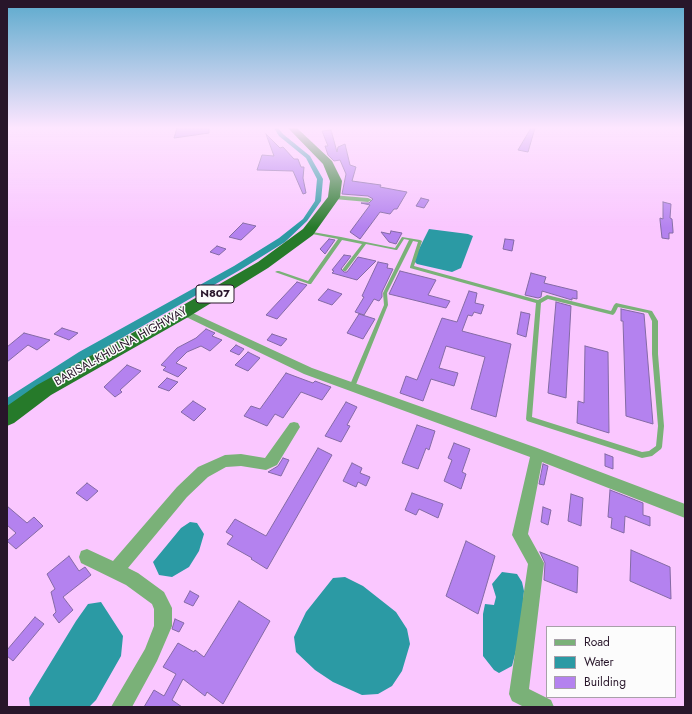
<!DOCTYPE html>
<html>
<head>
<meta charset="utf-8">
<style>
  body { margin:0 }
  #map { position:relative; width:692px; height:714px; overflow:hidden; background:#fac7ff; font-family:Jost,sans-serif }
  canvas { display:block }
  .frame { position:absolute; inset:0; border:8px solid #28162a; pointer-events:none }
  .legend { position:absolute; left:546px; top:626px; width:130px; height:72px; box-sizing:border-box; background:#fcfcfc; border:1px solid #a7a0a8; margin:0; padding:5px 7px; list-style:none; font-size:12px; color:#28162a }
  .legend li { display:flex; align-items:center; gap:8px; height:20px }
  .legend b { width:20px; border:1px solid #a7a0a8 }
</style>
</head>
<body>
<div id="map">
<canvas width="692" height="714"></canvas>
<div class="frame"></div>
<ul class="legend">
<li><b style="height:5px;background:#7ab178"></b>Road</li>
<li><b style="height:11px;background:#2b9aa4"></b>Water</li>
<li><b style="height:11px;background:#b482ef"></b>Building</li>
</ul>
</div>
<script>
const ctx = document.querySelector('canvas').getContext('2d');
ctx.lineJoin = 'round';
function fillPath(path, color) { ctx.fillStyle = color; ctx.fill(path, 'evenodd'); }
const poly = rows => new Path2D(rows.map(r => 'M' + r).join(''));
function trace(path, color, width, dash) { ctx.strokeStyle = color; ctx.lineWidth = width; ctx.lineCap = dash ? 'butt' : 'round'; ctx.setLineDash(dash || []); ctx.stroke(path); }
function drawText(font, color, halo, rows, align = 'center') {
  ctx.font = font + ' Jost,sans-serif'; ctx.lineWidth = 3; ctx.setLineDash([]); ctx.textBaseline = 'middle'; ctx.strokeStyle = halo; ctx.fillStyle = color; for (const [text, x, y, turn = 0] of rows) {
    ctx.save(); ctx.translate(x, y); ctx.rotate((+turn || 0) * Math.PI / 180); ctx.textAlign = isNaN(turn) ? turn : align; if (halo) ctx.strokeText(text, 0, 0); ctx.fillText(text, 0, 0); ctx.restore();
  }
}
fillPath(poly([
  [429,229,468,234,473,236,461,268,452,272,417,264,414,261,415,257],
  [190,522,197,523,204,534,199,551,189,567,172,577,159,575,153,562,181,528],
  [502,572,517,574,522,582,524,591,520,635,512,666,499,673,494,670,483,656,483,614,485,604,494,605,496,597,492,584],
  [345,577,363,586,396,612,407,629,410,644,402,671,392,686,378,694,362,695,333,682,315,670,296,652,294,637,306,612,333,578],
  [101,602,123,636,121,656,96,700,89,707,30,707,29,698,76,621,88,604]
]), '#2b9aa4');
fillPath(poly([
  [274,128,278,128,283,134,310,156,323,179,321,201,307,221,285,242,240,270,87,358,7,409,7,398,79,352,234,266,279,238,303,219,315,201,317,179,306,158,279,136,274,128]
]), '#2b9aa4');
const building = poly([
  [177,128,209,128,209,133,174,138,177,128],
  [531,128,535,128,528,152,518,150,531,128],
  [331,130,337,152,338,147,345,144,350,165,356,167,352,181,381,185,380,187,407,192,397,209,394,209,390,214,380,212,360,239,350,232,370,205,361,203,369,203,373,199,368,196,342,194,346,174,340,160,334,161,328,155,325,146,328,146,322,131,331,130],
  [266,134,280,148,283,147,294,159,298,159,301,167,304,167,303,178,306,193,303,194,293,171,257,170,262,155,274,156,266,134],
  [421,198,429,200,424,208,416,206,421,198],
  [663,202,671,204,670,218,672,219,673,231,673,233,669,233,669,239,662,238,660,220,660,218,663,219,663,202],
  [243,223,256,226,241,240,229,237,243,223],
  [391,231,402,233,396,244,389,242,381,232,390,234,391,231],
  [329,239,335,240,325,254,320,249,329,239],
  [505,239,514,240,512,251,503,249,505,239],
  [217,246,226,249,219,255,210,252,217,246],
  [344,255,351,256,341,269,344,272,347,272,358,257,376,261,357,280,332,273,334,271,332,270,344,255],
  [378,262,388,264,387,268,393,269,382,292,382,297,379,301,374,299,364,315,355,312,364,297,362,296,378,262],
  [400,271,436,280,428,295,450,301,446,308,389,294,400,271],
  [531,273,546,277,544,283,577,291,577,299,572,298,572,300,542,291,541,297,538,298,525,295,531,273],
  [297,282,307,285,277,319,266,315,297,282],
  [328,289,342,294,332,305,318,300,328,289],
  [469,291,477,293,475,303,484,305,481,314,474,312,472,316,468,315,462,331,511,344,496,417,471,409,485,357,446,346,439,368,458,373,454,386,431,379,423,401,400,393,406,376,417,380,442,318,457,322,469,291],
  [556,302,571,306,566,398,548,393,556,302],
  [621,309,644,314,653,424,626,416,623,321,621,321,621,309],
  [521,312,530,314,526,337,517,334,521,312],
  [359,314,375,319,363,339,347,333,359,314],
  [62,328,78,333,69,340,54,334,62,328],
  [206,329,215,333,212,336,222,340,210,351,201,346,187,352,176,363,187,368,178,377,163,370,166,367,161,365,177,348,196,338,206,329],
  [24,333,50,340,37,350,28,345,7,362,7,347,24,333],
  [272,334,287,339,281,346,267,340,272,334],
  [236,345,244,349,239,355,230,351,236,345],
  [585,346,608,352,609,433,577,423,578,401,584,403,585,346],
  [248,352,260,358,248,371,235,365,248,352],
  [127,365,141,371,120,390,122,392,115,397,104,387,127,365],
  [286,373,313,383,315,381,331,387,322,400,301,392,283,418,275,414,267,426,244,416,251,406,260,409,286,373],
  [167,378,178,382,169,391,158,387,167,378],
  [193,401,206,409,194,421,181,412,193,401],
  [346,402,357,407,347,425,350,426,341,442,325,436,346,402],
  [417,425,435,431,429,450,426,448,418,469,402,463,417,425],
  [454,443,470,449,462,472,466,474,461,489,444,481,452,460,448,458,454,443],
  [318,448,332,455,267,569,251,559,252,558,227,544,233,536,226,532,235,519,266,536,318,448],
  [605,454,613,457,613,469,605,466,605,454],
  [283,458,289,460,281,476,268,472,278,466,283,458],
  [352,463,362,468,360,473,370,477,366,486,358,482,356,487,343,481,352,463],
  [543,464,548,466,544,485,539,484,543,464],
  [87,483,98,491,87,501,76,493,87,483],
  [610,490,643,503,643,515,650,517,650,526,625,516,624,533,611,528,612,518,608,517,610,490],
  [412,493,443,504,438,518,419,509,416,515,405,510,412,493],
  [571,494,583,498,581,526,568,521,571,494],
  [7,506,27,523,34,517,43,526,16,549,7,541,16,533,7,525,7,506],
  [543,507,551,510,548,525,541,522,543,507],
  [466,541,495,556,478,614,446,596,466,541],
  [631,550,670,567,671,599,630,581,631,550],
  [540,552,578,567,577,593,544,580,545,563,540,552],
  [69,556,79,571,85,567,91,575,63,597,73,610,59,623,53,615,56,612,51,592,55,589,47,574,69,556],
  [190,591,199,596,193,606,184,602,190,591],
  [239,601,270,621,223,704,207,692,205,696,183,679,172,700,182,707,144,707,154,690,164,696,176,674,163,667,178,643,194,652,195,650,204,657,239,601],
  [35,617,44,624,13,661,7,656,7,650,35,617],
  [175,619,184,623,179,632,172,629,175,619]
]);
fillPath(building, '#b482ef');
trace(building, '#846aa5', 1);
fillPath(poly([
  [307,231,341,237,395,248,402,237,420,240,422,241,414,266,538,300,547,295,611,311,614,305,616,303,652,311,658,321,658,354,664,426,662,447,661,449,652,456,642,458,527,421,526,419,536,303,410,268,410,267,418,242,413,241,387,293,388,305,355,387,354,389,350,389,349,387,384,305,383,293,409,240,404,239,397,250,396,250,366,244,346,271,344,271,342,270,362,244,342,240,311,284,309,284,275,272,277,271,279,271,308,281,338,239,307,233,307,231],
  [548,299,613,315,615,313,618,307,648,313,652,321,652,354,658,426,656,446,649,451,642,452,532,417,541,303,548,299]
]), '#7ab178');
fillPath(poly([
  [331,195,368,198,372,200,368,202,334,199,330,197,331,195],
  [184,309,312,368,537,448,685,504,685,518,542,462,528,534,544,563,529,689,551,700,554,707,524,707,512,701,509,694,528,564,512,535,530,457,304,374,180,314,179,312,180,310,184,309],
  [294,422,298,423,300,427,277,465,266,470,241,466,226,467,208,477,187,497,128,568,138,573,164,592,172,608,172,626,157,661,132,707,111,707,145,649,154,626,154,609,152,604,126,585,81,563,79,557,81,551,87,549,113,561,177,487,198,467,225,455,241,454,265,458,290,423,294,422]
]), '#7ab178');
fillPath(poly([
  [288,128,297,128,332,161,342,181,340,197,313,235,268,268,190,316,51,395,14,423,7,426,7,406,37,385,178,308,258,262,303,229,328,197,330,181,323,164,288,128]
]), '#267a2a');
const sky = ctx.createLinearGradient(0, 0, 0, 228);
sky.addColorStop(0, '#5caacd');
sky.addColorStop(0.56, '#fde6ff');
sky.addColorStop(1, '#fde6ff00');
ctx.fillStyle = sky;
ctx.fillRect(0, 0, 692, 228);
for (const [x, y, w] of [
  [215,294,38]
]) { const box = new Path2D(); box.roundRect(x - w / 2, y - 9, w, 18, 3); ctx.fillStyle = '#fcfcfc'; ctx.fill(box); trace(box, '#28162a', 1); }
drawText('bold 11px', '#28162a', null, [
  ["N807",215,294]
]);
drawText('12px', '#28162a', '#fcfcfc', [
  ["BARISAL-KHULNA HIGHWAY",121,347,-29]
]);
</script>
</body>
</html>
